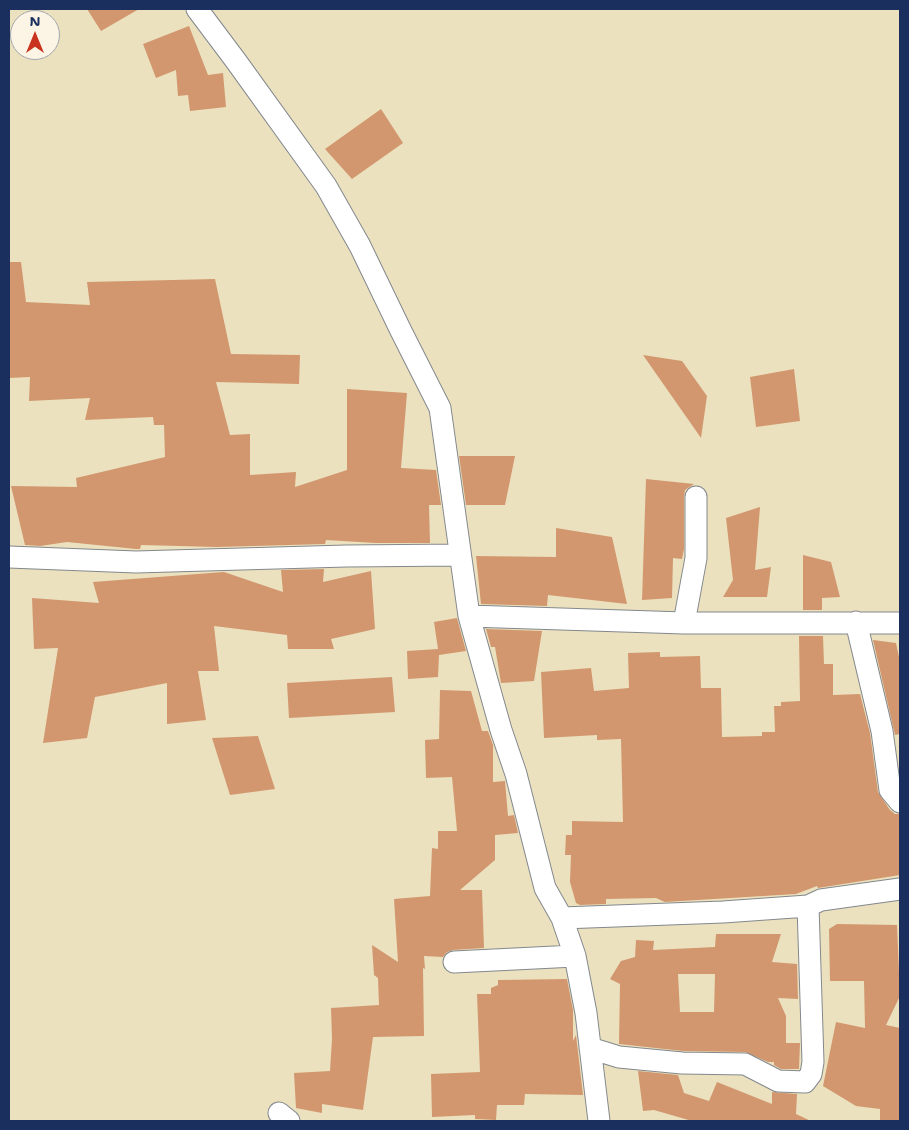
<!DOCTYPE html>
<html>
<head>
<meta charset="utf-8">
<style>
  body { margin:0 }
  #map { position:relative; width:909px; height:1130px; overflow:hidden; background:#ebe1be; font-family:"Shantell Sans",sans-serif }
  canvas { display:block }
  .frame { position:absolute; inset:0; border:10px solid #1b2f5e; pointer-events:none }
  .north { position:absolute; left:10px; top:10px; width:50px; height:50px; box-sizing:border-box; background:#fcf5e5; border:1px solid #a2a6af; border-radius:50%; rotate:0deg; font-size:14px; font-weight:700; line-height:20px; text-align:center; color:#1b2f5e }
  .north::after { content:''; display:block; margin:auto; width:18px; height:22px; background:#c8321e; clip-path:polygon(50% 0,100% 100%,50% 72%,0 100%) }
</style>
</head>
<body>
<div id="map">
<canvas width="909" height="1130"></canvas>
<div class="frame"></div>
<div class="north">N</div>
</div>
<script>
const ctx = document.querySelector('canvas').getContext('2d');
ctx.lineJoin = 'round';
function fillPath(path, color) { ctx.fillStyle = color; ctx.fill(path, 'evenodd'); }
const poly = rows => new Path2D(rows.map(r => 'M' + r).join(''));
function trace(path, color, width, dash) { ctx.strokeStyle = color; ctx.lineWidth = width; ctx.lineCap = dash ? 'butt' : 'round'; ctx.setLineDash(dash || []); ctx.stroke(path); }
fillPath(poly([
  [87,9,139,9,101,31],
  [189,26,208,75,223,73,226,107,190,111,188,95,178,96,176,70,156,78,143,44],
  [381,109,403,143,352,179,325,149],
  [9,262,21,262,26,302,90,305,87,282,215,279,231,354,300,355,299,384,216,382,230,435,250,434,250,475,296,472,295,487,347,470,347,389,407,393,401,468,436,470,441,505,429,505,430,543,376,543,326,540,325,544,217,547,141,545,140,549,136,549,67,542,40,546,25,545,11,486,77,487,76,478,165,457,164,425,154,425,153,417,85,420,90,398,29,401,30,377,9,378],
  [643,355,682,361,707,396,701,438],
  [794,369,800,421,756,427,750,377],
  [459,456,515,456,505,505,466,505],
  [646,479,694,484,685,490,684,497,684,549,682,559,673,558,672,598,642,600],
  [760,507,755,570,771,567,767,597,723,597,733,580,726,518],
  [556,528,612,537,627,604,548,595,547,606,481,604,476,556,556,557],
  [803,555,831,562,840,597,822,598,822,610,803,610],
  [324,569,323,582,371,571,375,629,331,639,334,649,288,649,287,635,214,626,219,671,198,671,206,720,167,724,167,683,95,697,87,738,43,743,58,648,34,649,32,598,99,603,93,582,224,572,283,592,281,570],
  [457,618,466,651,439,655,438,677,408,679,407,651,438,649,434,622],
  [486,629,542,631,534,681,501,683,495,647,491,647],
  [799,636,823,636,824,664,833,664,833,695,860,694,870,733,878,792,890,810,895,814,900,814,900,875,818,888,817,886,796,894,665,902,656,898,606,899,606,904,580,905,576,903,570,882,571,855,565,855,566,835,572,835,572,821,623,822,621,739,597,740,597,735,544,738,541,672,591,668,594,691,629,688,628,653,660,652,660,657,700,656,701,688,721,688,722,737,762,736,762,732,775,732,774,706,781,706,781,702,800,701],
  [873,640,896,643,900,662,900,734,895,735],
  [392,677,395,712,289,718,287,683],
  [440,690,471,691,482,731,488,731,493,745,493,782,505,781,508,816,514,815,518,833,495,835,495,860,460,890,482,890,484,948,453,950,447,952,443,957,424,956,425,969,423,968,424,1036,373,1037,363,1110,322,1104,322,1113,296,1108,294,1073,330,1071,332,1039,331,1008,379,1005,378,978,374,975,372,945,398,962,394,899,430,896,432,848,438,849,438,831,457,831,452,777,426,778,425,740,439,739],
  [258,736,275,789,230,795,212,738],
  [837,924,897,925,900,996,886,1025,900,1028,900,1121,880,1121,880,1109,856,1106,823,1086,836,1022,865,1028,864,981,830,981,829,929],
  [716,934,781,934,772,962,797,964,798,999,778,998,786,1016,786,1043,800,1043,799,1069,781,1069,774,1065,774,1062,768,1062,745,1052,683,1051,619,1044,620,984,610,979,621,961,635,957,636,940,654,941,653,950,715,947],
  [678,974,715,974,714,1012,680,1012],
  [567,979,573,1010,573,1041,576,1035,583,1095,525,1094,524,1105,497,1105,496,1120,475,1119,475,1115,432,1117,431,1074,480,1072,477,994,491,994,491,988,498,985,498,980],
  [638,1071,678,1075,684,1093,709,1101,717,1082,772,1104,772,1092,797,1094,796,1114,811,1121,692,1121,654,1110,643,1111]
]), '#d2976f');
const street = poly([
  [197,9,236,61,326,186,360,246,401,331,440,408,469,616,501,730,516,774,545,888,562,918,575,956,586,1013,599,1121],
  [9,557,136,562,346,556,460,555],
  [469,616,684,623,900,623],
  [856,622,882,731,890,790,900,802],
  [684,623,696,558,696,497],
  [562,918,723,912,808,906,821,900,900,889],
  [454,962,575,956],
  [590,1048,619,1057,682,1063,745,1064,778,1081,805,1082,811,1074,813,1062,808,906],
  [279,1113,289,1121]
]);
trace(street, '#83888e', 23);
trace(street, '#fff', 21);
</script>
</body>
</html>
